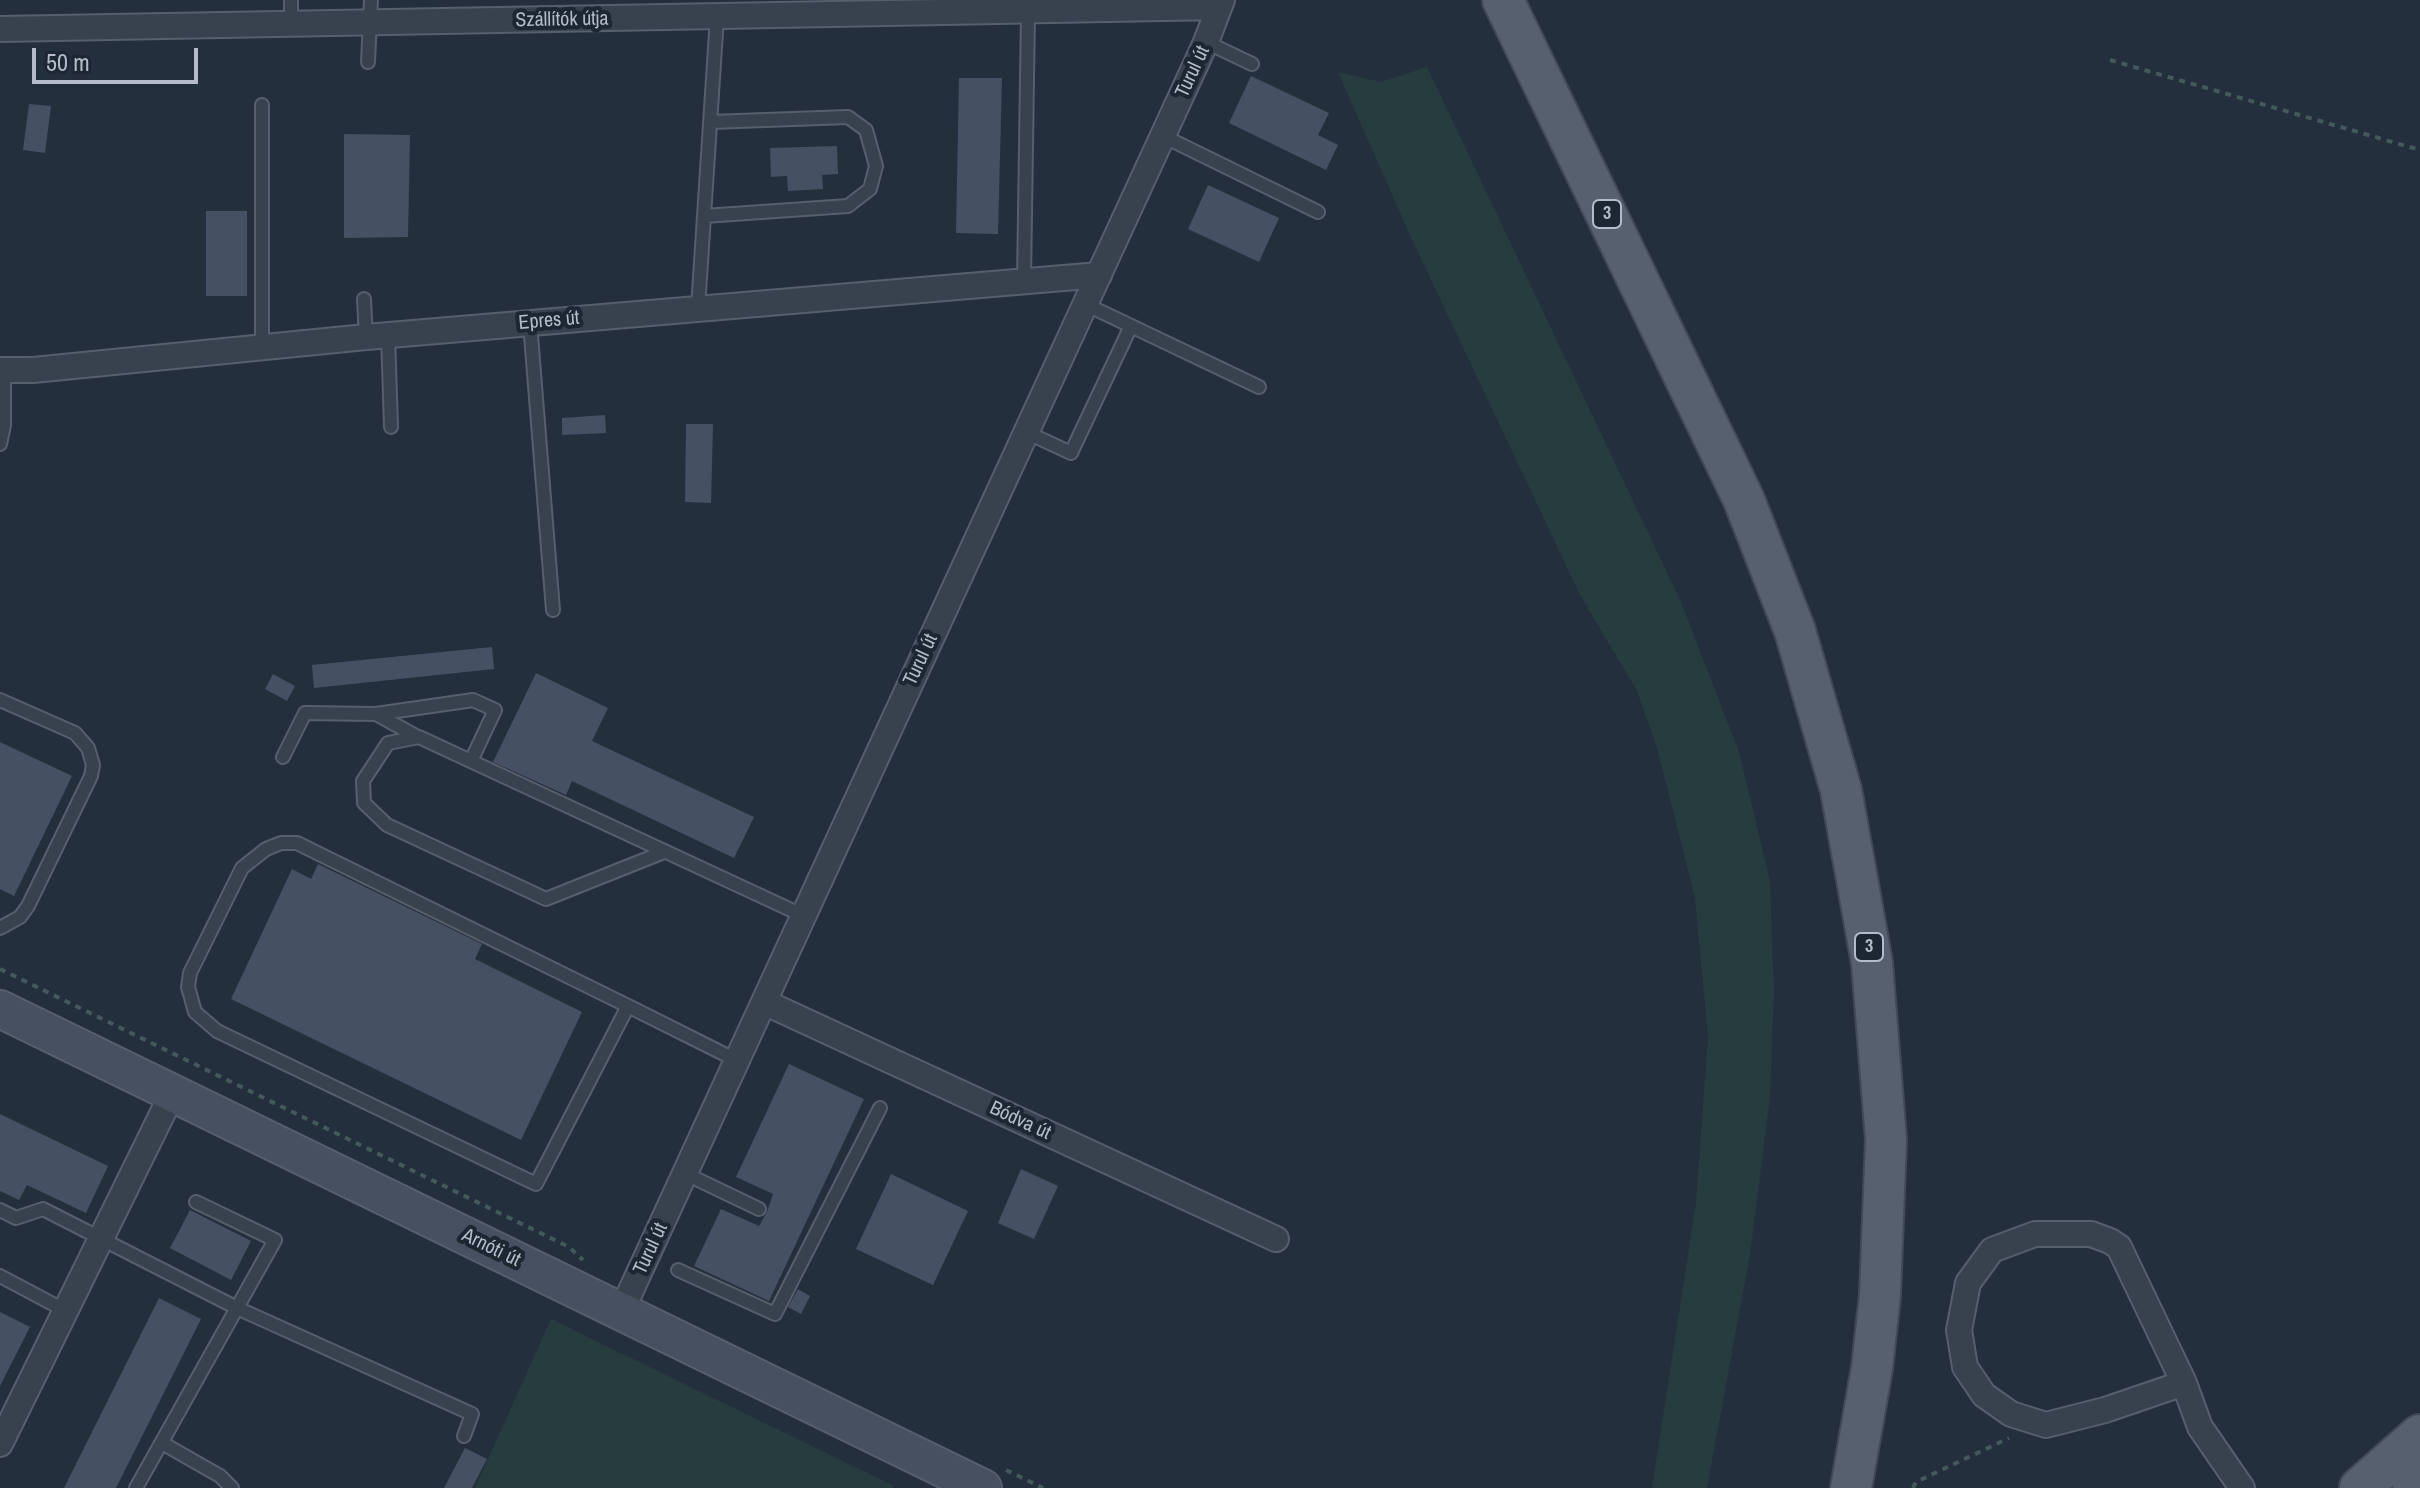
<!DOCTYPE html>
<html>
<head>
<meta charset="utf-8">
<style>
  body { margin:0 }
  #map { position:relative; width:2420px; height:1488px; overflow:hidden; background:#242f3e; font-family:"Archivo Narrow",sans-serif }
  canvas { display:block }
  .scale { position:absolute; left:32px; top:48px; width:166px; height:36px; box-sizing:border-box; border:4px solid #b4bcc9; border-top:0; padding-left:10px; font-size:24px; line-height:28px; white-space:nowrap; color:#b4bcc9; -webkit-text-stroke:6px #1d2633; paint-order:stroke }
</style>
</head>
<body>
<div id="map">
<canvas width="2420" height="1488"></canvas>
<div class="scale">50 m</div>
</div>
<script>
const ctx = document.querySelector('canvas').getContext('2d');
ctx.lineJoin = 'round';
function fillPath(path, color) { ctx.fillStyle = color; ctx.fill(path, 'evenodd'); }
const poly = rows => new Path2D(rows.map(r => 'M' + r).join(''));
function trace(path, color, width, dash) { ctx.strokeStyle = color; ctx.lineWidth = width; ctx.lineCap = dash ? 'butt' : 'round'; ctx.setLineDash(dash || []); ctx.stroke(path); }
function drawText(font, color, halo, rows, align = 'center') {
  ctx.font = font + ' "Archivo Narrow",sans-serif'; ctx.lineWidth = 8; ctx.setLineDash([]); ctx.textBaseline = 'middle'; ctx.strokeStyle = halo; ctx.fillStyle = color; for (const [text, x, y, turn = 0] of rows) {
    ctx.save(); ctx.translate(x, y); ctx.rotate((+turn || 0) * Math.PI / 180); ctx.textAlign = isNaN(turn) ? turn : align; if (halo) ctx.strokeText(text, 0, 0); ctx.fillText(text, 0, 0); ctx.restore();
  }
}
fillPath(poly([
  [1427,67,1681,602,1739,752,1770,881,1774,991,1770,1097,1750,1254,1707,1488,1652,1488,1696,1203,1708,1037,1695,898,1657,748,1637,691,1580,595,1408,231,1338,72,1381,82],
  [551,1319,894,1486,893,1488,475,1488]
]), '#263c3f');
fillPath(poly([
  [1251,76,1329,113,1318,135,1338,145,1326,170,1229,123],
  [959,78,1002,78,998,234,956,233],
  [29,104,51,106,45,153,23,150],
  [344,134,410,135,408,237,344,238],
  [837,146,838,174,822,175,823,189,788,191,787,176,771,177,770,148],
  [1208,185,1279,218,1259,262,1188,229],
  [206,211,247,211,247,296,206,296],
  [605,415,606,433,562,435,562,418],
  [686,424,713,424,711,503,685,502],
  [492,647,494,669,314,688,312,665],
  [536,673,608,708,592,741,754,817,734,858,572,781,566,795,493,762],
  [273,674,295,686,287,701,265,689],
  [0,742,72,776,14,896,0,889],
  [318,864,482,944,475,959,582,1012,521,1140,231,999,292,869,311,879],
  [789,1064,864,1099,769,1301,694,1266,721,1209,759,1226,767,1212,773,1194,736,1177],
  [0,1114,108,1166,86,1213,27,1185,19,1200,0,1191],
  [1021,1169,1058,1186,1034,1239,998,1223],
  [891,1174,968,1211,933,1285,856,1249],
  [190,1210,251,1241,231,1280,170,1248],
  [798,1289,810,1296,801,1314,788,1307],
  [159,1298,201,1319,116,1488,64,1488],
  [0,1312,30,1327,0,1386],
  [465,1448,487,1459,472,1488,444,1488]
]), '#455162');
const lane = poly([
  [291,0,291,25],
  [1206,42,1252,64],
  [368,62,371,0],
  [1163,136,1318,212],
  [704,216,848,206,870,189,876,166,866,130,848,117,710,122],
  [1024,280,1028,12],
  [364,299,366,337],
  [1085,304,1259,387],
  [698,308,717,17],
  [530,323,553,610],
  [388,335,391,427],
  [262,349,262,105],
  [1026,432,1071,453,1131,326],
  [0,444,4,425,4,371],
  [0,700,75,733,88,748,93,765,91,776,28,906,20,917,0,928],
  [376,714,473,700,495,710,471,761],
  [283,757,305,713,376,714,416,736],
  [664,852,546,899,387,825,364,803,363,781,388,743,419,737,804,916],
  [628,1006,536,1184,217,1031,195,1012,188,987,190,973,242,868,266,849,281,843,297,843,628,1006,738,1061],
  [686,1174,759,1209],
  [0,1210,16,1218,43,1209,237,1308,472,1414,464,1436],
  [678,1270,775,1314,880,1108],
  [0,1276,66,1311],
  [162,1443,220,1476,232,1488],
  [136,1488,275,1240,196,1202]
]);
const street = poly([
  [0,29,1219,7],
  [0,370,33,370,366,337,1099,275],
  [764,1002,1276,1239],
  [621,1312,1206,42,1222,0],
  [2184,1383,2105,1410,2046,1425,2011,1414,1984,1395,1965,1367,1959,1330,1968,1283,1992,1250,2035,1234,2091,1234,2110,1241,2119,1247,2184,1383,2200,1427,2242,1488],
  [0,1444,173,1092]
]);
const secondary = poly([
  [0,1009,983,1488]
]);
const primary = poly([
  [1503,0,1744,500,1795,631,1841,790,1872,963,1886,1140,1880,1295,1872,1368,1851,1488],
  [2360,1488,2420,1435],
  [2413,1488,2420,1481]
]);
trace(lane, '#565f6c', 16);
trace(street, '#565f6c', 28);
trace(secondary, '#565f6c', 40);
trace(primary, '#414a57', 44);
trace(poly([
  [2110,60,2420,150],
  [0,969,569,1247,583,1260],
  [1006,1470,1043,1488],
  [1913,1488,1916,1482,2009,1438]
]), '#44595c', 4, [6, 6]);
trace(lane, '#38414e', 12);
trace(street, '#38414e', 24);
trace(secondary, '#465061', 36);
trace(primary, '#56606e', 40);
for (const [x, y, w] of [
  [1607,214,28],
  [1869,947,28]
]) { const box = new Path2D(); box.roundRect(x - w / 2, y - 14, w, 28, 6); ctx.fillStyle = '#1d2633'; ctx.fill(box); trace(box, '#b4bcc9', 2); }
drawText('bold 18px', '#b4bcc9', null, [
  ["3",1607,214],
  ["3",1869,947]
]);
drawText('20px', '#b4bcc9', '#1d2633', [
  ["Szállítók útja",562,20,-1],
  ["Turul út",1193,72,-65],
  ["Epres út",549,321,-5],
  ["Turul út",921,660,-65],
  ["Bódva út",1020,1121,25],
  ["Arnóti út",491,1248,26],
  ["Turul út",651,1249,-65]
]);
</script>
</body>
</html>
